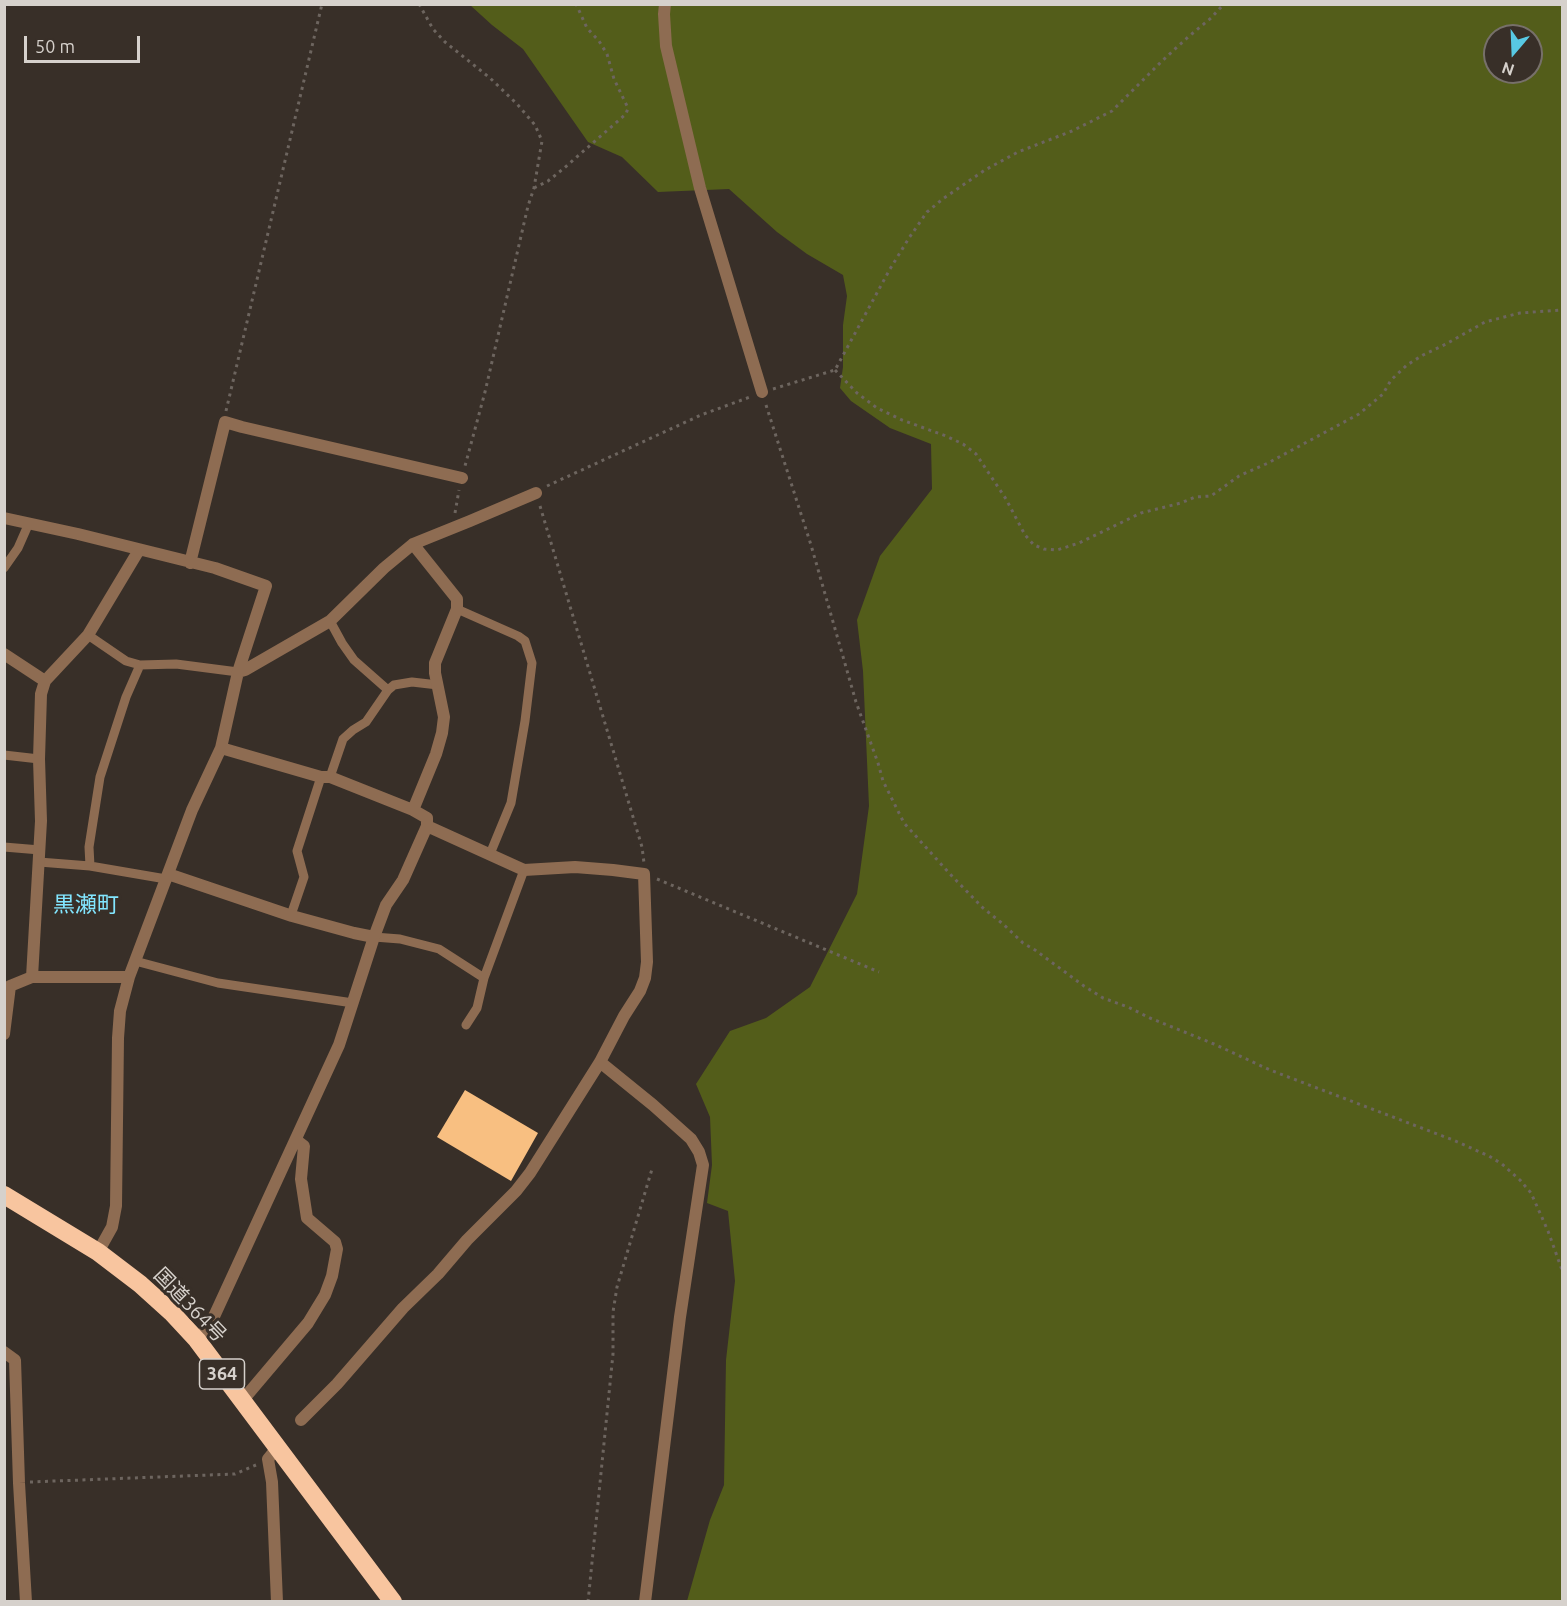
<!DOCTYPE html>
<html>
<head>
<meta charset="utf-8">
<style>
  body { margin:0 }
  #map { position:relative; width:1567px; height:1606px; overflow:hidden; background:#382f28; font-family:Ubuntu,sans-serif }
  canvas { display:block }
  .frame { position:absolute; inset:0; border:6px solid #d6d1cc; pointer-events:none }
  .north { position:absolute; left:1483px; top:24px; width:60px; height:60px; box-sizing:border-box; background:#382f28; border:2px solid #77706a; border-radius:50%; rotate:199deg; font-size:16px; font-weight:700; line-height:24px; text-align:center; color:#d6d1cc }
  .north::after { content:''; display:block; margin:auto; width:21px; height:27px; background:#58c9e3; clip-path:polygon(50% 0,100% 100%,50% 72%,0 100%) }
  .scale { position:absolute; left:24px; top:36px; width:116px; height:27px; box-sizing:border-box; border:3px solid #d6d1cc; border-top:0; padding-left:8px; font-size:18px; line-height:21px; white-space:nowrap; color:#d6d1cc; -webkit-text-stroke:4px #382f28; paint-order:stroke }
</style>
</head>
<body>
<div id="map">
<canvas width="1567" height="1606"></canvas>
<div class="frame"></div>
<div class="north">N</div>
<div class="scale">50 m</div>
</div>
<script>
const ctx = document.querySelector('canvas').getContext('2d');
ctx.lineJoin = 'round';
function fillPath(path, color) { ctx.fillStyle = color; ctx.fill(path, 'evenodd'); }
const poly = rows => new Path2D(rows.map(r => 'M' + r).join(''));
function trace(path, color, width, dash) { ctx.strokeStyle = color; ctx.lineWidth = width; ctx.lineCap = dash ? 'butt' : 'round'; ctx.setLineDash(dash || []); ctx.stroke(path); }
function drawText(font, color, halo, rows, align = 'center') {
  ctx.font = font + ' Ubuntu,"Noto Sans JP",sans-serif'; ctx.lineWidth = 6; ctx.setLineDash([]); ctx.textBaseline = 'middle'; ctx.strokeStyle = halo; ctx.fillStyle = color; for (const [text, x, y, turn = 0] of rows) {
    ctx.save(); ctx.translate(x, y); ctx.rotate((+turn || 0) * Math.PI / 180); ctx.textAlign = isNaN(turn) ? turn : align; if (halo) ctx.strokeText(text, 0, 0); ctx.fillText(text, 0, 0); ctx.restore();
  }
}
fillPath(poly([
  [470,5,1562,5,1562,1601,687,1601,710,1520,724,1485,726,1360,735,1281,728,1211,707,1203,712,1165,710,1117,696,1084,730,1031,766,1018,810,987,857,894,869,806,863,671,857,620,880,556,932,489,931,444,890,428,851,401,840,388,843,367,843,325,847,296,843,275,807,254,777,232,729,189,658,192,622,157,588,142,523,49,492,25],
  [1495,36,1531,36,1531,72,1495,72]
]), '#535d1a');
fillPath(poly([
  [465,1090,538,1133,511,1181,437,1137]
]), '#f8bf81');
trace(poly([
  [419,4,433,29,445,42,490,78,517,104,535,125,542,141,534,188,528,206,485,392,465,466],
  [534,188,548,181,563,169,626,114,628,108,614,79,607,54,599,41,587,28,576,4],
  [835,370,857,393,877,408,902,420,946,436,963,444,976,454,1006,499,1025,535,1034,545,1044,549,1057,550,1079,543,1141,513,1181,503,1195,497,1211,496,1239,476,1268,463,1359,414,1383,394,1391,380,1407,365,1423,355,1446,344,1485,322,1520,313,1562,310],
  [773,389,835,370,890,269,909,238,927,212,944,198,985,170,1018,152,1072,131,1112,111,1162,61,1187,38,1211,18,1224,4],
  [766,405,811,545,856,702,878,763,883,781,904,823,950,874,983,908,1003,924,1023,943,1035,950,1084,986,1103,998,1128,1007,1150,1018,1214,1044,1270,1070,1453,1140,1489,1156,1502,1164,1520,1180,1531,1193,1548,1231,1562,1270],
  [226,411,322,4],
  [547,486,701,415,750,397],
  [540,506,642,847,644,863],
  [455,513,459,490],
  [657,879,879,972],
  [30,1482,235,1474,256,1465],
  [588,1602,613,1354,613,1312,617,1287,652,1169]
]), '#6d655f', 3, [3, 4.5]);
trace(poly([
  [4,568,18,548,29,523],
  [457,609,518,636,525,641,532,663,525,721,511,803,490,854],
  [330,621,342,643,354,660,388,690],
  [88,635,126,661,140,665,176,664,238,672],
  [4,755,39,759],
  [330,777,343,739,353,730,366,722,388,690,394,685,412,682,438,685],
  [4,847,40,850],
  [39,862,90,866,166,879],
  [90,866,89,847,100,777,126,697,140,665],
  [291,915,304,877,297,851,321,777],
  [374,937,400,939,439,949,484,978],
  [135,961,218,983,353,1003],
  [466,1025,477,1008,484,978,524,870]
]), '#8e6c52', 9);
trace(poly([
  [665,4,664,14,666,46,700,188,762,392],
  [4,518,78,534,215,568,266,586,238,672,221,748,192,810,129,977,120,1011,118,1038,116,1206,112,1227,98,1252],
  [413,544,457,599,457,609,435,663,435,673,444,717,442,733,436,754,413,810],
  [190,563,225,422,242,427,462,478],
  [4,654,45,681],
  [238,672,245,670,330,621,384,568,413,544,470,521,536,493],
  [221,748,321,777,330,777,413,810,427,818,427,826,524,870,575,867,613,870,644,874,647,962,645,978,640,991,624,1016,600,1062,530,1173,516,1191,467,1240,438,1274,403,1308,337,1384,301,1420],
  [168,874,292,916,354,933,374,937],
  [32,977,41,821,39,759,41,694,45,681,88,635,139,550],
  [4,1034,10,986,32,977,129,977],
  [600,1062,653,1105,691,1139,699,1152,703,1165,680,1317,645,1602],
  [197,1340,211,1323,339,1045,374,937,386,905,403,880,427,826],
  [4,1352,15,1360,19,1483,26,1602],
  [242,1401,308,1323,325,1295,332,1276,337,1249,335,1242,307,1218,301,1179,304,1146,296,1140],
  [277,1602,272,1482,268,1459,277,1448]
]), '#8e6c52', 12);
trace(poly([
  [4,1195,98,1252,140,1284,171,1312,197,1340,393,1602]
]), '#f8c59f', 18);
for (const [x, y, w] of [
  [222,1374,45]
]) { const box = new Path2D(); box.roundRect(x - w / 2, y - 15, w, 30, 4.5); ctx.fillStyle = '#382f28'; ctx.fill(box); trace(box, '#d6d1cc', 1.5); }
drawText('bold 18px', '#d6d1cc', null, [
  ["364",222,1374]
]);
drawText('20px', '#d6d1cc', '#382f28', [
  ["国道364号",190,1305,46]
]);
drawText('22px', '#82e6ff', '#382f28', [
  ["黒瀬町",86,905]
]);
</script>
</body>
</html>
